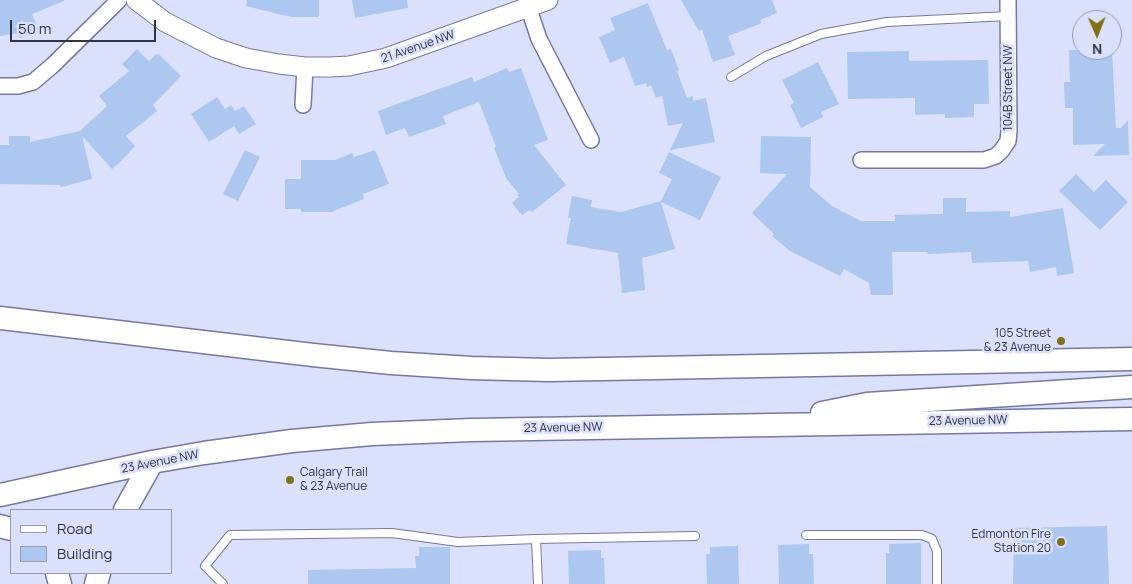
<!DOCTYPE html>
<html>
<head>
<meta charset="utf-8">
<style>
  body { margin:0 }
  #map { position:relative; width:1132px; height:584px; overflow:hidden; background:#dbe0fc; font-family:Manrope,sans-serif }
  canvas { display:block }
  .legend { position:absolute; left:10px; top:509px; width:162px; height:65px; box-sizing:border-box; background:#dbe0fc; border:1px solid #979bb4; margin:0; padding:6px 9px; list-style:none; font-size:15px; color:#313447 }
  .legend li { display:flex; align-items:center; gap:10px; height:25px }
  .legend b { width:25px; border:1px solid #979bb4 }
  .north { position:absolute; left:1072px; top:10px; width:50px; height:50px; box-sizing:border-box; background:#dbe0fc; border:1px solid #979bb4; border-radius:50%; rotate:179deg; font-size:14px; font-weight:700; line-height:20px; text-align:center; color:#313447 }
  .north::after { content:''; display:block; margin:auto; width:18px; height:22px; background:#827112; clip-path:polygon(50% 0,100% 100%,50% 72%,0 100%) }
  .scale { position:absolute; left:10px; top:20px; width:146px; height:22px; box-sizing:border-box; border:2px solid #313447; border-top:0; padding-left:6px; font-size:15px; line-height:18px; white-space:nowrap; color:#313447; -webkit-text-stroke:4px #dbe0fc; paint-order:stroke }
</style>
</head>
<body>
<div id="map">
<canvas width="1132" height="584"></canvas>
<ul class="legend">
<li><b style="height:6px;background:#fff"></b>Road</li>
<li><b style="height:14px;background:#acc8f1"></b>Building</li>
</ul>
<div class="north">N</div>
<div class="scale">50 m</div>
</div>
<script>
const ctx = document.querySelector('canvas').getContext('2d');
ctx.lineJoin = 'round';
function fillPath(path, color) { ctx.fillStyle = color; ctx.fill(path, 'evenodd'); }
const poly = rows => new Path2D(rows.map(r => 'M' + r).join(''));
function trace(path, color, width, dash) { ctx.strokeStyle = color; ctx.lineWidth = width; ctx.lineCap = dash ? 'butt' : 'round'; ctx.setLineDash(dash || []); ctx.stroke(path); }
function drawText(font, color, halo, rows, align = 'center') {
  ctx.font = font + ' Manrope,sans-serif'; ctx.lineWidth = 5; ctx.setLineDash([]); ctx.textBaseline = 'middle'; ctx.strokeStyle = halo; ctx.fillStyle = color; for (const [text, x, y, turn = 0] of rows) {
    ctx.save(); ctx.translate(x, y); ctx.rotate((+turn || 0) * Math.PI / 180); ctx.textAlign = isNaN(turn) ? turn : align; if (halo) ctx.strokeText(text, 0, 0); ctx.fillText(text, 0, 0); ctx.restore();
  }
}
fillPath(poly([
  [0,0,64,0,64,1,32,14,39,30,20,38,18,33,0,36],
  [247,0,319,0,319,17,291,17,246,6],
  [352,0,407,0,408,8,355,18],
  [681,0,772,0,777,13,760,20,762,23,728,36,735,55,713,62,702,29,699,31],
  [648,3,667,50,671,49,679,70,677,71,687,98,693,96,693,101,706,98,715,142,670,150,683,123,668,126,662,96,656,98,651,85,647,87,646,83,635,86,624,57,610,63,599,37,615,30,610,18],
  [137,49,149,61,156,54,157,55,159,54,181,76,153,105,157,111,126,136,135,146,123,159,112,169,82,136,92,179,61,187,60,185,0,184,0,145,9,145,9,136,30,136,30,142,80,131,107,106,99,96,129,71,122,64],
  [1069,50,1112,50,1116,128,1121,128,1128,120,1129,155,1093,156,1105,144,1073,145,1073,108,1065,108,1064,82,1070,82],
  [909,51,909,61,988,60,989,104,974,104,974,117,945,118,945,114,915,115,915,98,848,99,847,52],
  [818,62,839,104,821,112,823,117,801,128,790,105,794,103,782,80],
  [507,68,509,72,521,68,548,140,534,145,566,185,532,212,529,210,522,215,512,203,519,197,517,195,519,194,506,178,494,148,496,147,479,102,443,116,446,124,409,137,405,128,386,135,378,111,472,77,474,82],
  [217,97,225,109,231,105,235,111,244,106,256,124,239,134,234,126,209,142,191,114],
  [761,136,811,137,810,187,832,206,861,221,895,221,895,215,943,214,943,198,966,198,966,212,1010,211,1010,217,1063,208,1074,273,1057,276,1056,267,1030,272,1028,261,972,263,971,252,928,254,927,252,892,252,893,295,871,295,869,283,844,269,840,276,790,251,772,236,774,234,752,213,787,174,760,173],
  [245,150,260,157,238,201,223,194],
  [375,150,389,184,363,194,364,199,331,212,301,212,301,209,285,209,285,179,301,179,301,160,335,160,352,153,354,157],
  [669,152,721,177,700,220,661,202,675,249,642,258,645,290,622,293,618,253,566,244,571,218,568,218,572,196,592,200,591,207,621,212,661,201,672,179,659,173],
  [1076,174,1094,192,1106,180,1128,202,1100,230,1059,191],
  [1107,526,1109,584,1013,584,1014,528],
  [921,543,921,584,886,584,886,553,889,553,889,544],
  [809,544,809,554,813,554,814,584,779,584,778,545],
  [738,546,739,584,707,584,706,554,710,554,710,547],
  [419,547,450,547,450,584,308,584,308,570,416,568,415,556,419,556],
  [601,550,601,558,604,558,605,584,569,584,568,551]
]), '#acc8f1');
const service = poly([
  [731,77,766,56,821,34,887,22,1009,16],
  [806,535,922,535,932,539,937,551,937,584],
  [536,539,695,536],
  [223,584,205,566,230,535,392,533,458,542,536,539,538,584]
]);
const minor = poly([
  [526,0,539,39,591,140],
  [0,86,18,86,33,82,53,65,119,0],
  [303,105,305,67],
  [861,160,984,160,996,156,1002,150,1008,141,1009,131,1008,0]
]);
const tertiary = poly([
  [136,0,165,22,216,48,246,58,279,64,305,67,330,67,349,66,386,58,548,0]
]);
const secondary = poly([
  [0,318,313,355,391,363,471,368,549,370,1132,359],
  [822,413,867,404,1132,387],
  [0,495,152,462,204,453,292,441,372,434,472,430,1132,419],
  [125,510,152,462],
  [0,526,11,529],
  [57,573,60,584],
  [96,584,99,573]
]);
trace(service, '#7479a4', 10);
trace(minor, '#7479a4', 18);
trace(tertiary, '#7479a4', 21);
trace(secondary, '#7479a4', 25);
trace(service, '#fff', 8);
trace(minor, '#fff', 15);
trace(tertiary, '#fff', 19);
trace(secondary, '#fff', 22);
for (const [x, y, r, color] of [
  [1061,341,5,"#827112"],
  [290,480,5,"#827112"],
  [1061,542,5,"#827112"]
]) { const dot = new Path2D(); dot.arc(x, y, r, 0, 2 * Math.PI); ctx.fillStyle = color; ctx.fill(dot); trace(dot, '#dbe0fc', 2); }
drawText('12px', '#313447', '#dbe0fc', [
  ["21 Avenue NW",418,47,-19],
  ["104B Street NW",1009,88,-90],
  ["23 Avenue NW",968,421,-1],
  ["23 Avenue NW",563,428,-1],
  ["23 Avenue NW",160,462,-11]
]);
drawText('12px', '#313447', '#dbe0fc', [
  ["105 Street",1051,334],
  ["& 23 Avenue",1051,348],
  ["Calgary Trail",300,473,"left"],
  ["& 23 Avenue",300,487,"left"],
  ["Edmonton Fire",1051,535],
  ["Station 20",1051,549]
], 'right');
</script>
</body>
</html>
